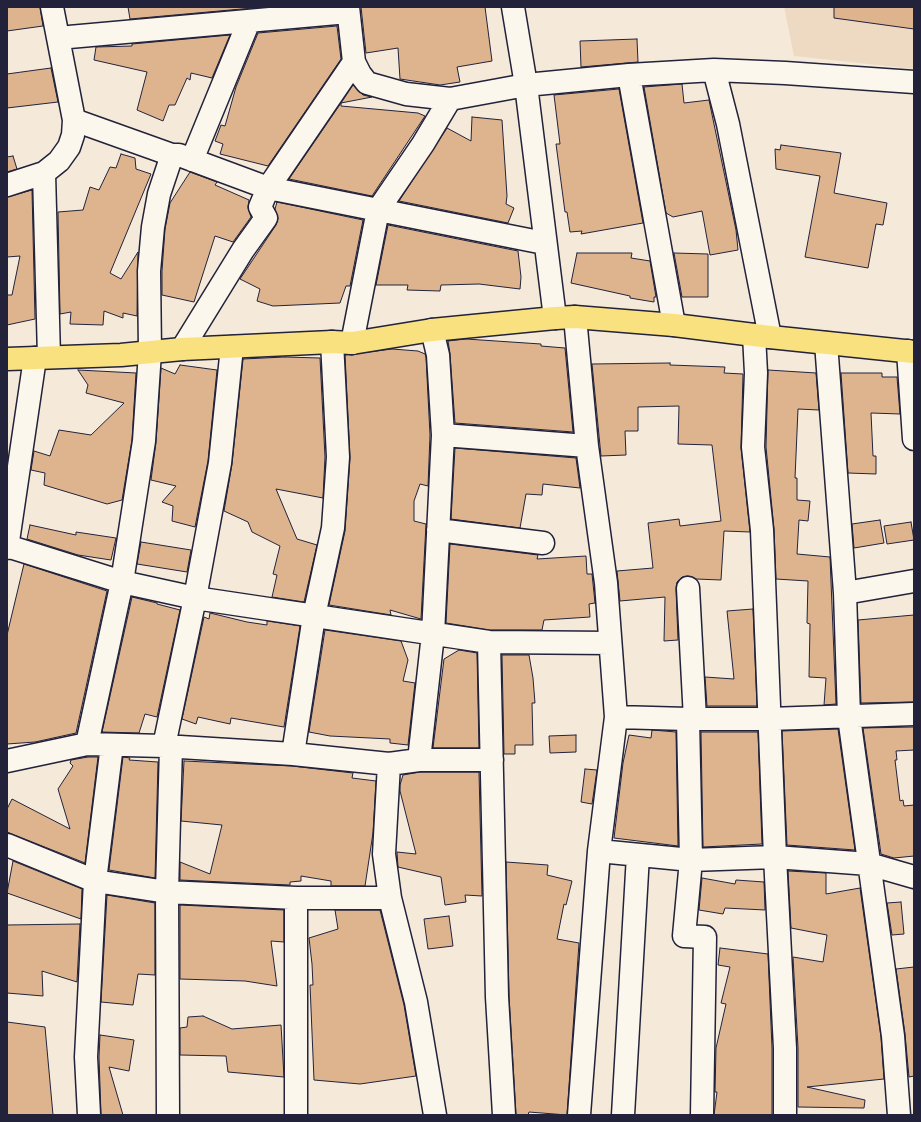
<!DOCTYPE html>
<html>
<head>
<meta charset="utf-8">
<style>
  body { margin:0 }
  #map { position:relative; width:921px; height:1122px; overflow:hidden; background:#f5ead9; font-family:Dekko,sans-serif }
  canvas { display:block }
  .frame { position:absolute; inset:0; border:8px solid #22223b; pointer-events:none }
</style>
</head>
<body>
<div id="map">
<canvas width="921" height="1122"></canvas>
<div class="frame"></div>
</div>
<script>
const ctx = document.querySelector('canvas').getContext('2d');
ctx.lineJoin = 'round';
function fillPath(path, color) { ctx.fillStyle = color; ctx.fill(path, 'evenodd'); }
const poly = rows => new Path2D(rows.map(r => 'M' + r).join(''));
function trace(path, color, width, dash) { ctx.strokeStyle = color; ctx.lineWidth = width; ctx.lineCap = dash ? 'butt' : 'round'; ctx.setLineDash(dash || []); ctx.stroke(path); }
fillPath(poly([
  [784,7,914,7,914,69,794,56]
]), '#eedac3');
const building = poly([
  [7,7,40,7,43,26,7,31,7,7],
  [128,7,264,7,130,19,128,7],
  [361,7,485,7,492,61,457,67,460,82,440,85,400,79,398,48,366,53,361,7],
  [834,7,914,7,914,29,834,18,834,7],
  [337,26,341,59,268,166,220,154,223,144,215,141,221,125,225,126,236,87,258,33,337,26],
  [230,35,212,78,191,73,190,80,187,78,175,105,169,105,163,121,137,110,147,72,94,60,96,47,132,46,132,44,230,35],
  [637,39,638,62,581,67,580,41,637,39],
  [51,68,58,102,7,108,7,74,51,68],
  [682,84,684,103,709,100,736,230,738,250,710,255,702,211,673,217,666,213,644,87,682,84],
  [353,85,363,95,372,97,341,103,353,85],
  [619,89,643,223,581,234,582,231,570,232,567,212,565,212,556,144,560,144,554,95,619,89],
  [341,103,341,106,418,113,425,116,372,196,289,179,341,103],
  [472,117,502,120,507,196,506,204,514,208,508,223,399,201,447,128,471,141,472,117],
  [781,145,841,153,834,193,887,203,883,225,876,224,868,268,805,257,820,176,776,169,775,149,780,150,781,145],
  [121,154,135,158,136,169,151,174,110,273,121,279,138,252,137,316,123,313,123,318,104,311,103,325,70,324,71,312,60,314,58,212,83,210,90,187,99,190,110,167,116,168,121,154],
  [13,156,17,169,7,172,7,157,13,156],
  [190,172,217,182,215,185,249,200,248,208,251,217,233,242,215,236,194,302,162,295,162,271,165,229,170,203,190,172],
  [32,190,35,319,7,325,7,295,12,295,20,256,7,257,7,197,32,190],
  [277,202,363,220,350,286,346,286,340,303,273,306,257,301,260,289,240,279,276,225,278,218,275,209,277,202],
  [388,225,518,251,521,277,520,289,479,284,441,285,440,291,407,290,408,285,376,285,388,225],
  [577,253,632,253,631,258,650,261,656,297,654,297,654,302,630,298,630,296,571,283,577,253],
  [674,253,708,254,708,297,682,297,674,253],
  [466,339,541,344,541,346,565,348,573,432,455,423,450,354,448,341,466,339],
  [392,349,418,351,425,354,426,357,430,435,428,486,420,484,414,501,414,521,426,524,421,619,390,610,391,615,329,605,345,531,350,458,345,355,392,349],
  [285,357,320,358,325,457,323,498,276,489,297,539,317,545,304,602,272,597,277,575,273,574,280,546,252,532,248,522,224,511,232,464,243,359,285,357],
  [670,363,670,365,725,367,724,373,743,374,741,448,750,532,724,531,721,580,696,579,688,576,682,577,677,582,676,589,678,640,664,641,665,597,620,601,617,571,653,568,648,523,679,519,680,526,721,521,712,445,678,444,679,406,638,407,638,431,625,431,626,455,601,456,592,364,670,363],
  [180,365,217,370,208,461,195,527,172,521,173,506,162,502,176,486,151,480,156,442,161,368,175,374,180,365],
  [78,370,136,373,132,440,122,500,107,504,44,485,45,473,31,470,34,451,50,456,59,430,91,435,124,403,86,393,88,385,78,370],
  [768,370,816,373,819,410,798,409,795,478,797,478,797,500,810,501,808,521,799,520,797,554,830,557,836,704,824,705,826,678,809,677,810,624,807,623,808,581,776,579,774,529,766,447,768,370],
  [841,373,882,373,882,377,897,377,900,414,871,413,873,456,876,456,876,474,848,473,841,373],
  [455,448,576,458,580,488,543,484,542,495,526,494,520,528,451,519,455,448],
  [880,520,884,543,854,548,852,524,880,520],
  [911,522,914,540,887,544,884,526,911,522],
  [30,525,76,535,76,532,116,538,111,560,78,555,27,539,30,525],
  [141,542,191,550,187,572,137,564,141,542],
  [450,544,538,555,537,559,586,556,587,574,592,574,595,603,589,604,590,617,544,620,542,630,490,630,446,623,450,544],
  [24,564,107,591,76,733,35,742,7,744,7,635,24,564],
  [132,597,157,603,157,604,180,610,157,717,145,714,139,733,102,732,132,597],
  [753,609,757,706,707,706,705,677,734,679,727,611,753,609],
  [210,613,247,622,267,625,267,621,300,626,284,727,231,718,230,724,198,717,196,724,182,719,204,617,209,619,210,613],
  [914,615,914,702,861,703,858,620,914,615],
  [325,630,401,641,408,660,403,681,415,683,408,745,390,743,390,739,330,736,309,732,325,630],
  [459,650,477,653,479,748,433,748,444,659,459,650],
  [502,655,529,655,533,678,535,703,532,703,533,745,515,745,515,754,504,754,502,655],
  [914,727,914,750,896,751,897,760,895,760,900,801,903,800,904,806,914,805,914,856,894,858,881,854,863,728,914,727],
  [838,729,855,850,787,845,782,731,838,729],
  [652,730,676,732,678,846,614,838,623,763,629,735,651,738,652,730],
  [701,732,758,732,762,844,703,847,701,732],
  [576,735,576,752,550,753,549,736,576,735],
  [88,757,98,757,85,863,7,832,7,809,12,799,70,829,58,789,73,766,70,763,71,760,88,757],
  [123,757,130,758,129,760,158,762,155,878,109,870,123,757],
  [184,761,292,766,353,773,352,778,376,781,373,833,365,886,331,886,331,881,301,876,301,881,290,882,290,885,180,880,180,862,210,874,222,825,181,821,184,761],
  [585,769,597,770,592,804,581,802,585,769],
  [420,772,479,772,482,896,465,895,466,902,445,905,441,877,398,867,397,852,416,854,400,791,400,785,403,775,420,772],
  [13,861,82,889,81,919,7,893,13,861],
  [506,862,548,865,547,875,572,881,566,905,564,904,557,939,579,943,567,1115,529,1112,528,1115,516,1115,509,996,506,862],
  [788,871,826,873,826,894,860,888,881,1037,884,1079,807,1087,865,1100,864,1108,798,1107,798,1048,793,957,823,962,827,935,791,928,788,871],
  [702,878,735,884,736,880,764,882,765,910,725,908,723,914,699,910,702,878],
  [107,895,155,903,155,975,138,974,133,1005,101,1002,107,895],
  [901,902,904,934,892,935,887,903,901,902],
  [180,905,284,910,284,942,271,941,277,986,245,981,180,979,180,905],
  [335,910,380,910,404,1005,416,1076,360,1084,314,1080,310,985,313,985,312,964,309,938,338,929,335,910],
  [449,916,453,946,428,949,424,919,449,916],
  [80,924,77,982,42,971,43,996,7,993,7,925,80,924],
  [720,948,768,954,772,1048,772,1115,714,1115,717,1092,715,1092,716,1048,726,1004,721,1003,730,967,718,965,720,948],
  [914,967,914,1076,909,1077,905,1034,896,969,914,967],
  [203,1016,232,1029,281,1025,284,1077,228,1072,226,1056,180,1055,180,1028,187,1027,188,1017,203,1016],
  [7,1022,45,1027,53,1115,7,1115,7,1022],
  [100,1035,134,1040,129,1071,109,1067,123,1115,101,1115,99,1057,100,1035]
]);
fillPath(building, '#deb48f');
trace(building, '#22223b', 1);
const minor = poly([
  [348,7,354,62,360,74,367,83,406,94,450,99,526,85,629,75,714,70,785,73,914,82],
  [513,7,526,85,555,318],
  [58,38,348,12],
  [714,70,728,124,770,337],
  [629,75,674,325],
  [74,120,172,155,179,155,268,188,544,243],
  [192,160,249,21],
  [44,173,49,357],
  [7,185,44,173,59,161,69,147,73,135,74,120,52,7],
  [575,317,587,446,606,583,616,717,599,851,579,1115],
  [754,335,756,373,753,447,762,530,775,857,785,1048,785,1115],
  [352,343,378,210,423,144,450,99],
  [826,343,845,593,849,717,893,1036,899,1115],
  [182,349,243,250,266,218,260,207,268,188,354,62],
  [908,351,914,439],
  [443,435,587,446],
  [438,530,543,543],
  [7,546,122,582,195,598,489,642,610,643],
  [7,548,35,358],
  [688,588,695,719],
  [845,593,914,581],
  [489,642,497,997,504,1115],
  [616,717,688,719,769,719,914,714],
  [688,719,691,860,684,936,705,937,702,1115],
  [87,744,122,582,144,441,150,352,149,271,153,227,159,194,172,155],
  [164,746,195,598,220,463,232,347],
  [293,754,314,616,333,528,338,457,332,342],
  [419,760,433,634,443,435,438,355,432,330],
  [7,761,87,744,164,746,293,754,389,764,419,760,492,760],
  [389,764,384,854,390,898,416,1002,435,1115],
  [7,845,95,881,167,892,296,898,390,898],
  [599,851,691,860,775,857,869,864,914,877],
  [296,898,296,1115],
  [89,1115,86,1057,95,881,112,745],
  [168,1115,167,892,171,747],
  [623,1115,638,855]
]);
const major = poly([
  [7,359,121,355,182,349,332,342,352,343,432,330,555,318,575,317,674,325,770,337,914,352]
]);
trace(minor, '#22223b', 25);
trace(major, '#22223b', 25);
trace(minor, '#fbf7ec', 22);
trace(major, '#fae180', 22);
</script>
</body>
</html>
